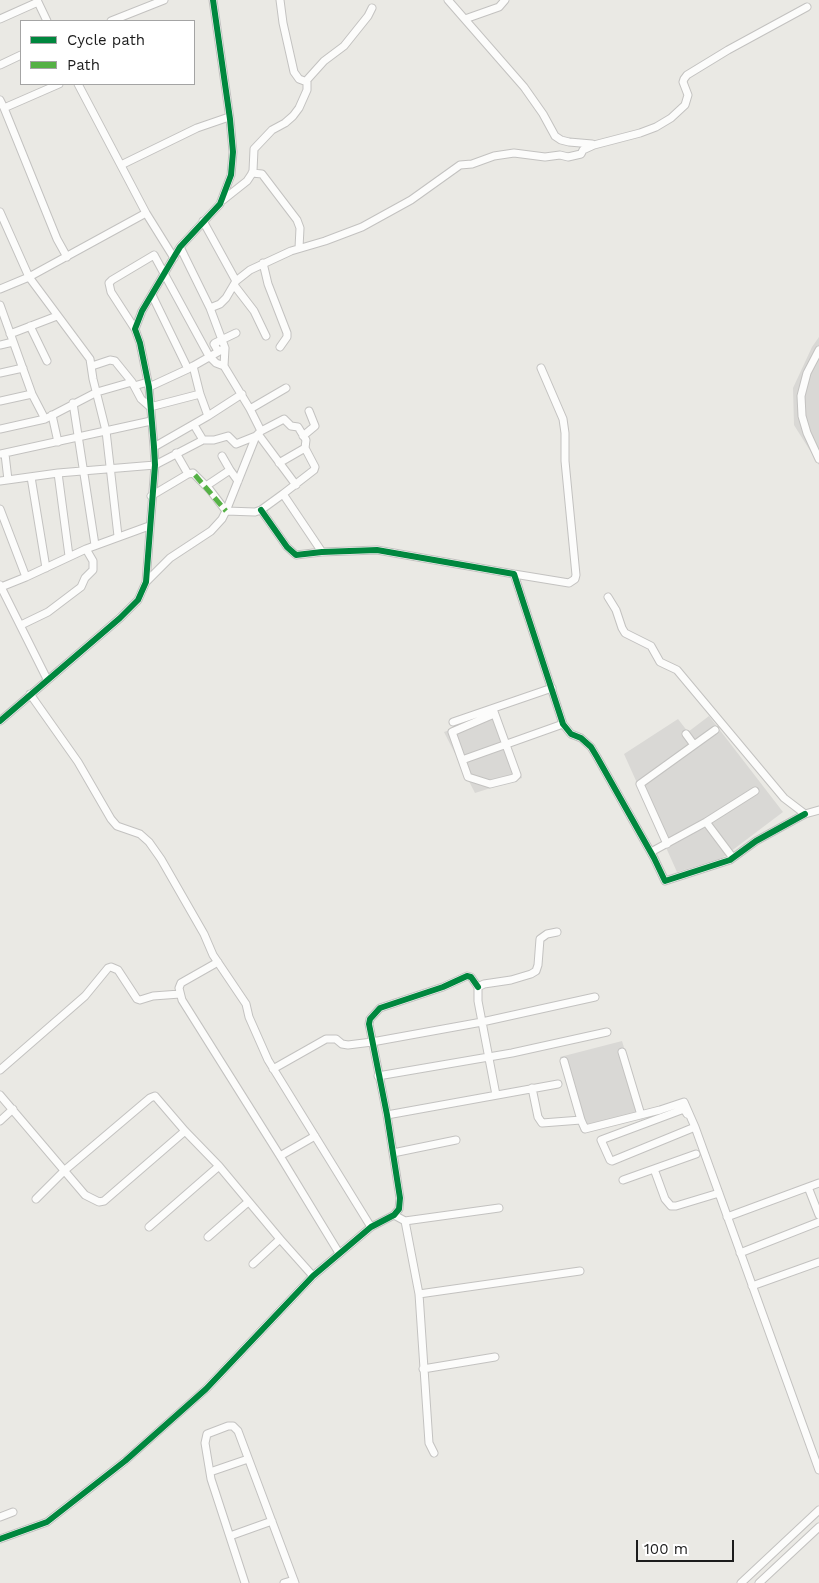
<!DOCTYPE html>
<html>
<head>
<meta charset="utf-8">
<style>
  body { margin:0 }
  #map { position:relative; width:819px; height:1583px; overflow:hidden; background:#eae9e4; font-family:"Work Sans",sans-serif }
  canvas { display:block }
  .legend { position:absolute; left:20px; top:20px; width:175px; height:65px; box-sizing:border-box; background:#fff; border:1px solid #a4a4a4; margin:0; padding:6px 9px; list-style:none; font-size:15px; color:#1c1c1c }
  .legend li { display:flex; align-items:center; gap:10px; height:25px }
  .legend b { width:25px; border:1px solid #a4a4a4 }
  .scale { position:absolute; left:636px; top:1540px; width:98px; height:22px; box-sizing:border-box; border:2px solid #1c1c1c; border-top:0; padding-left:6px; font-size:15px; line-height:18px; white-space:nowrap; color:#1c1c1c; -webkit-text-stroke:4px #fff; paint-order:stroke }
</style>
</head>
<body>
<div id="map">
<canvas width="819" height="1583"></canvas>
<ul class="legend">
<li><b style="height:6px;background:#00873e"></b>Cycle path</li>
<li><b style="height:6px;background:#55b145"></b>Path</li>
</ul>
<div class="scale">100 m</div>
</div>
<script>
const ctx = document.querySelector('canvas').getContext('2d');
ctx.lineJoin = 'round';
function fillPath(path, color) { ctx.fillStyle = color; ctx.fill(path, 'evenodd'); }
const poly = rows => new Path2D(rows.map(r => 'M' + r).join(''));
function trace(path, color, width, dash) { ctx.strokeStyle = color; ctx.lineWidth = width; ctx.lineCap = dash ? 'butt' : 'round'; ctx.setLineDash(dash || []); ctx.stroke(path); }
fillPath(poly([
  [819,337,819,465,794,425,793,388,812,347],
  [498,713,522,778,475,793,444,732],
  [709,716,783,812,722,858,677,872,624,754,678,719,688,732],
  [622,1041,643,1111,662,1105,665,1113,581,1132,560,1057]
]), '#d9d8d5');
const minor = poly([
  [37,0,47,21],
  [448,0,524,87,543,114,555,136,561,140,569,142,592,144],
  [0,19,38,2],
  [465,19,499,7,505,0],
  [111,21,164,0],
  [0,65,21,55],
  [306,81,324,61,344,46,368,16,372,8],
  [78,84,146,213,174,258],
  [0,100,4,108,59,84],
  [4,108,57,239,67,257],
  [121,165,197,128,229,117],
  [252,173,262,174,297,220,300,228,299,248],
  [223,200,247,181,251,175,253,171,254,149,272,130,285,123,293,116,299,108,307,90,307,82,299,79,294,72,283,23,280,0],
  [0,212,29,277,90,359,93,379,106,431,118,536],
  [203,221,236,281],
  [263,263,268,284,287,333,287,337,280,347],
  [234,285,254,311,266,336],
  [0,289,29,277,146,213],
  [152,295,188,369],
  [0,305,32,394,45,419],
  [210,308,220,304,226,298,236,281,250,270,291,251,325,241,362,227,411,200,460,165,472,164,494,156,514,153,545,157,560,155,568,157,581,154,583,150,594,145,640,133,656,127,671,118,685,105,688,95,683,82,684,79,687,75,728,50,807,7],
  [30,326,47,361],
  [135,329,111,292,109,283,112,280,154,255,209,356,216,363,224,366],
  [10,334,57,316],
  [0,345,13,342],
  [225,348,224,366,250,409,261,431],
  [819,350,807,373,801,396,802,416,807,433,819,459],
  [218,351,214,344,215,343,236,333],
  [92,366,110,360,115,361,132,382,141,399,150,407,200,394],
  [0,373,23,368],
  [134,386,148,382],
  [149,387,188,369,225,348,210,308,180,247],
  [0,401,32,394],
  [73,403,95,545],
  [250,409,286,388],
  [52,415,58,442],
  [208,416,242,394],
  [194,425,203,440],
  [0,429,45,419,97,392,132,382],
  [258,434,296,485],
  [303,436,315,426,309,411],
  [154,447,208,416,200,394,193,366],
  [176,453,188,474],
  [0,454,151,421],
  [5,454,8,480],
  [222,456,230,470],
  [279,463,305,448],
  [58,473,69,556],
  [31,477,46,568],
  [0,481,58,473,155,465,203,440,214,440,228,436,236,444,256,436],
  [206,486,230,470,238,481],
  [283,494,322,552],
  [0,509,26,577],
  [261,510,287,547,296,555,322,552,377,550,514,574,563,724,571,734,581,738,591,747,597,757,654,858,665,881,730,860,756,841,805,814],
  [514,574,569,583,575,579,576,575,565,461,565,433,563,419,541,368],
  [146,582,170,558,211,531,222,519,226,511,256,436,261,431,284,419,291,426,298,427,306,440,305,448,315,467,314,470,283,494,261,510,255,512,226,511,210,490,193,473,188,474,151,496],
  [0,585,47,679],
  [1,587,26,577,86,549,149,526],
  [608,597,616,610,622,628,625,633,651,646,660,662,677,670,784,798,805,814,819,810],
  [21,625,48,612,81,587,85,578,93,570,93,561,86,549],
  [30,694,78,762,111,819,117,826,140,834,149,842,161,859,204,934,213,955,246,1004,249,1017,268,1060,371,1227],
  [493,709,517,775,514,778,490,784,468,777,452,732,494,714],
  [0,721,120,618,138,600,146,582,155,465,154,447,149,387,140,343,135,329,142,311,180,247,220,204,231,175,233,152,230,119,213,0],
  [453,722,552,688],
  [686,734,694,745],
  [462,760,563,724],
  [706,822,733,858],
  [667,844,640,784,715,730],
  [651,852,706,822,755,791],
  [218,962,181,983,179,988,182,1000,280,1156,339,1253],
  [622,1052,641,1115],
  [564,1061,581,1120,585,1129,660,1110,684,1102,695,1127,819,1470],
  [273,1069,326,1039,336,1039,342,1044,348,1045,372,1042,482,1022,595,997],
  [0,1070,85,996,108,968,111,967,118,970,137,999,140,1000,153,996,180,994],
  [378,1076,512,1053,607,1032],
  [532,1088,538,1117,542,1123,581,1120],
  [0,1095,85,1195,99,1202,104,1201,185,1131],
  [496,1095,478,1001,478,987,484,984,511,980,531,974,536,971,538,965,540,939,547,934,557,932],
  [687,1114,684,1109,601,1140,610,1160,612,1161,695,1127],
  [387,1115,558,1084],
  [0,1121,13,1109],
  [393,1153,456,1140],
  [280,1156,315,1136],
  [654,1169,665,1199,671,1206,676,1206,719,1193],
  [623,1180,696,1154],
  [808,1187,819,1215],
  [36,1199,65,1170,150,1098,155,1096,185,1131,219,1166,280,1239,253,1264],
  [394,1215,405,1221,499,1208],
  [727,1217,819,1183],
  [405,1221,419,1294,429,1443,434,1453],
  [149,1227,219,1166],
  [208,1237,248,1202],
  [280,1239,313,1276],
  [740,1253,819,1222],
  [752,1286,819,1262],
  [419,1294,580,1271],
  [423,1369,495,1357],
  [210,1472,248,1459],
  [0,1517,13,1512],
  [230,1536,272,1521],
  [0,1539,47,1522,125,1461,206,1389,313,1276,371,1227,394,1215,399,1209,400,1198,387,1115,369,1024,370,1019,380,1008,443,987,467,976,471,977,478,987],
  [245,1583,211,1479,205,1443,207,1434,228,1426,233,1426,238,1431,295,1583],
  [284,1583,294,1580],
  [741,1583,819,1510],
  [759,1583,819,1527]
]);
trace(minor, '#c3c2c0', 9);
trace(minor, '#fcfcfb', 7);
trace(poly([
  [195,475,226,511]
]), '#55b145', 5, [10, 5]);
trace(poly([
  [261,510,287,547,296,555,322,552,377,550,514,574,563,724,571,734,581,738,591,747,597,757,654,858,665,881,730,860,756,841,805,814],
  [0,721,120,618,138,600,146,582,155,465,154,447,149,387,140,343,135,329,142,311,180,247,220,204,231,175,233,152,230,119,213,0],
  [0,1539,47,1522,125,1461,206,1389,313,1276,371,1227,394,1215,399,1209,400,1198,387,1115,369,1024,370,1019,380,1008,443,987,467,976,471,977,478,987]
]), '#00873e', 6);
</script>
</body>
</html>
